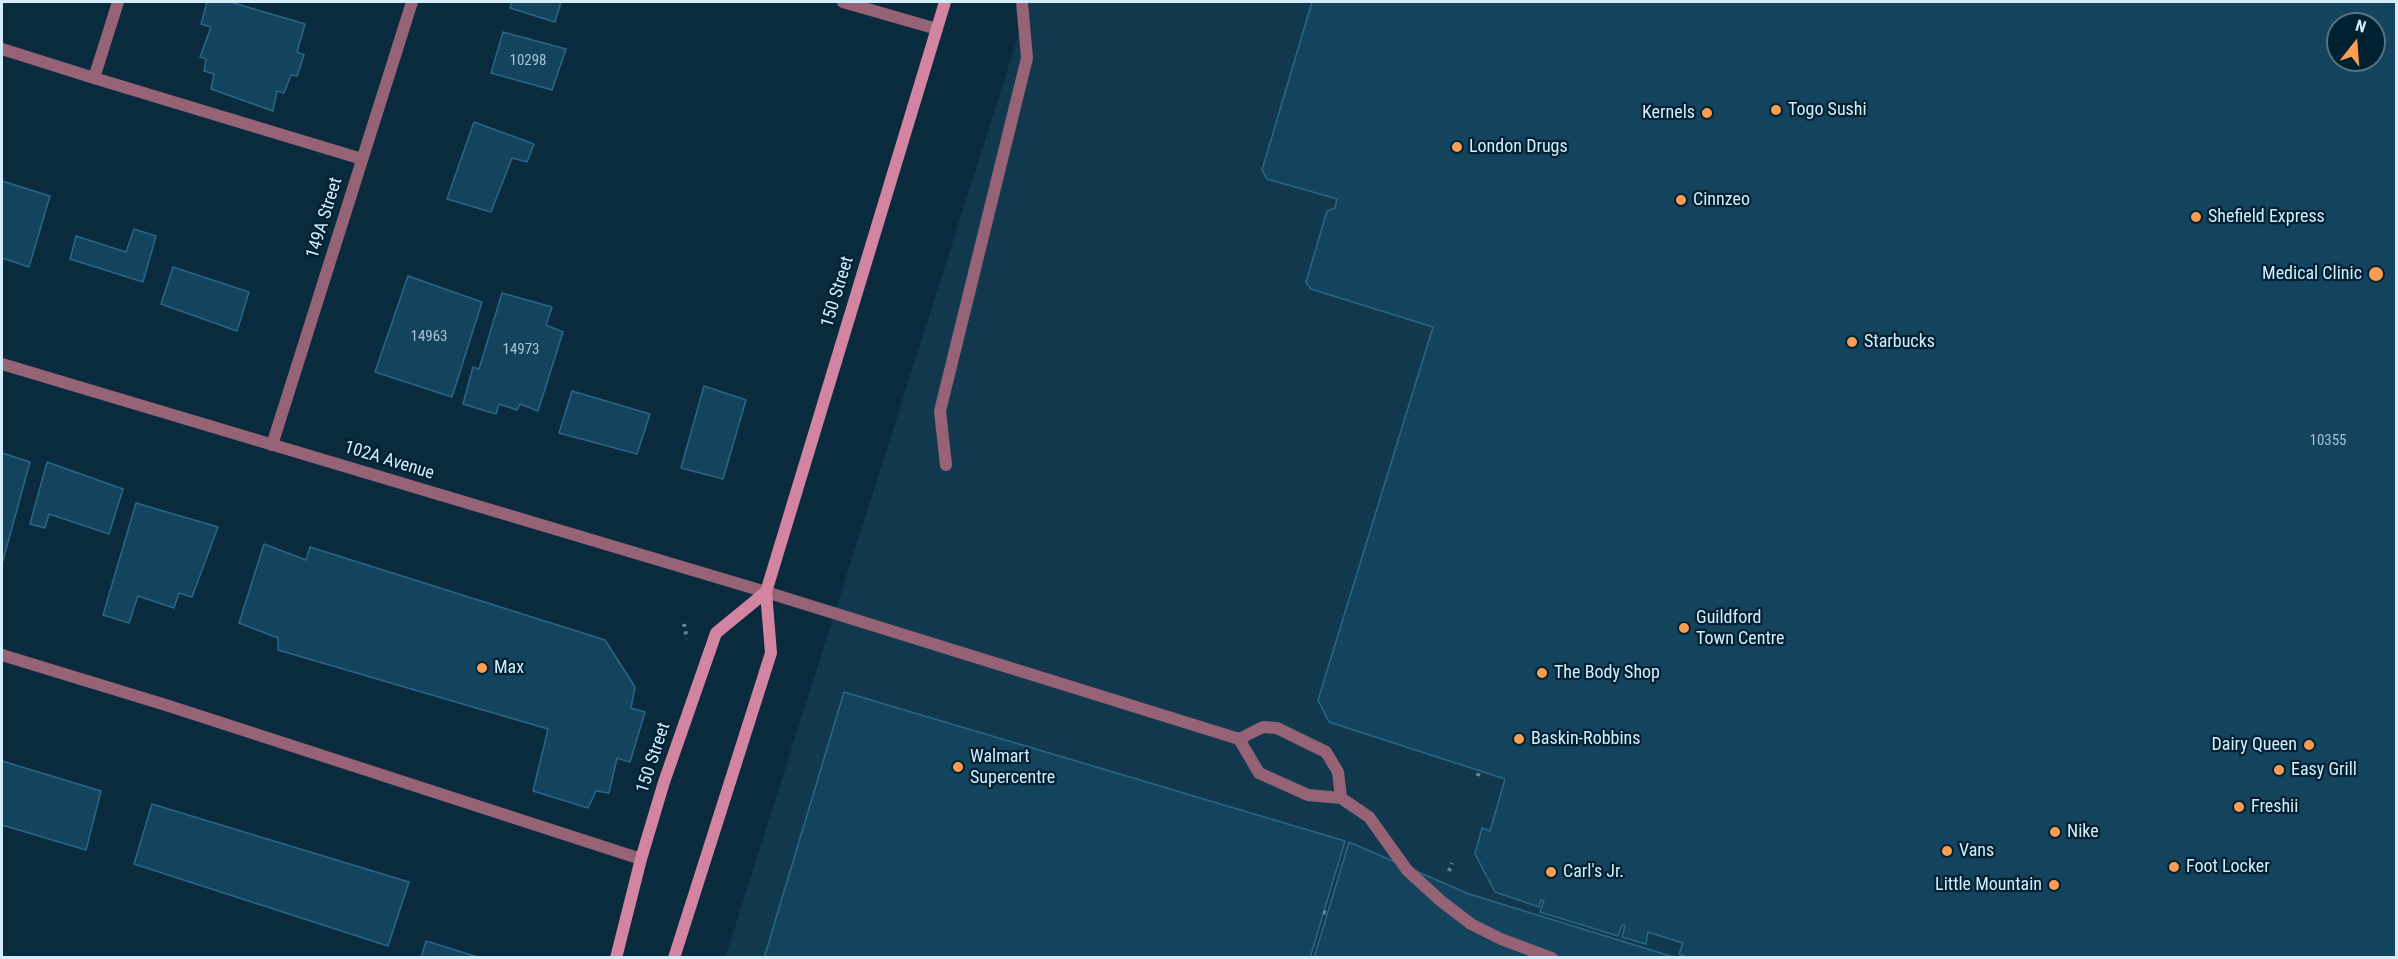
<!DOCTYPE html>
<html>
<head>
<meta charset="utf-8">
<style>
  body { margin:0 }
  #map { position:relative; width:2398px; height:959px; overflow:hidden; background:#092b3d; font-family:"Roboto Condensed",sans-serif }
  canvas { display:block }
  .frame { position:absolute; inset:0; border:3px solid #d4edfd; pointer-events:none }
  .north { position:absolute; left:2326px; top:12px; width:60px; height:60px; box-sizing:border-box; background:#002132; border:2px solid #557383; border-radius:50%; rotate:17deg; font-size:16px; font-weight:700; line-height:24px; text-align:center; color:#d4edfd }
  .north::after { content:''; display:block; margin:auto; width:21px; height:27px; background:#fc9d52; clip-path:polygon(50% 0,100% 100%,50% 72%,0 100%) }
</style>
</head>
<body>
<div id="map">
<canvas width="2398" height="959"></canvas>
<div class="frame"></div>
<div class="north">N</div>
</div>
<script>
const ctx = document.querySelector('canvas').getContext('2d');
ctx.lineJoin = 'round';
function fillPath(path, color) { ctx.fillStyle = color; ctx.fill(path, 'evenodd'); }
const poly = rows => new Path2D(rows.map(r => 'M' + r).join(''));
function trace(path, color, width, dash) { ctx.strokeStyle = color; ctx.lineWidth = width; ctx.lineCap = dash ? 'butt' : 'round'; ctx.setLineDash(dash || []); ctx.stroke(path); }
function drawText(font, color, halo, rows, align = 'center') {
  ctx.font = font + ' "Roboto Condensed",sans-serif'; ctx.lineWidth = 4.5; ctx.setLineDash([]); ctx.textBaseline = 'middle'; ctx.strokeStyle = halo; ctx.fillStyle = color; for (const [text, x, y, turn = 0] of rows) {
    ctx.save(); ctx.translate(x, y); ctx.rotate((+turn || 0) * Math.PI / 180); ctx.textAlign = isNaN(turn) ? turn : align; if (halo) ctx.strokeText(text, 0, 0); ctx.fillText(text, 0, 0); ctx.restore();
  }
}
fillPath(poly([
  [1029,2,2396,2,2396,957,725,958],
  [2338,24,2374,24,2374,60,2338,60]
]), '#12384d');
const building = poly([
  [207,2,230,2,305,24,297,52,304,55,297,76,291,75,284,93,277,91,273,111,211,89,214,74,204,71,206,59,200,57,211,27,201,24,207,2],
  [512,2,561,2,555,22,510,8,512,2],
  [1312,2,2396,2,2396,958,1689,958,1679,954,1683,943,1648,932,1646,944,1622,937,1625,926,1622,925,1618,936,1540,912,1544,901,1541,900,1539,907,1495,892,1475,854,1482,828,1490,831,1505,779,1329,722,1318,700,1433,327,1311,289,1306,282,1327,211,1335,208,1337,199,1267,179,1262,170,1312,2],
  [2338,24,2374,24,2374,60,2338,60,2338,24],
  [503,32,566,49,552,90,491,73,503,32],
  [474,122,534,144,527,162,512,158,491,212,447,199,474,122],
  [2,181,50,196,29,267,2,258,2,181],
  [134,229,156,236,143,282,70,259,76,236,126,252,134,229],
  [173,267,249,292,237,331,161,304,173,267],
  [408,276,482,302,452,397,375,372,408,276],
  [502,293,552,307,546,325,563,332,538,411,520,404,517,410,499,404,496,414,463,404,473,367,479,369,502,293],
  [704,386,746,400,723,479,681,468,704,386],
  [572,391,650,414,637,454,559,433,572,391],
  [2,453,30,462,2,564,2,453],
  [47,462,123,489,109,534,49,514,45,528,30,524,47,462],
  [136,503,218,527,192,597,179,593,174,608,138,596,129,623,103,615,136,503],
  [264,544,306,560,310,547,605,640,635,687,631,708,645,712,630,762,617,758,609,793,596,791,588,808,533,791,548,729,278,650,278,638,239,623,264,544],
  [844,692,1345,841,1310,958,764,958,844,692],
  [2,761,101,791,86,850,2,825,2,761],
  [152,804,409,882,388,946,134,864,152,804],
  [1349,842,1469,894,1677,958,1314,958,1349,842],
  [426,941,481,958,421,958,426,941]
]);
fillPath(building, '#14435d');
trace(building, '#296789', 1.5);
trace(poly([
  [684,624,687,639],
  [1478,776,1479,771],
  [1449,871,1452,863],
  [1323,912,1326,913]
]), '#688597', 4, [3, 4.5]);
trace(poly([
  [843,2,937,29],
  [2,49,94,78,118,2],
  [94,78,362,159],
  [946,465,940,411,1027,58,1022,2],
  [766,592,1239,739,1259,773,1308,795,1341,798,1369,817,1407,870,1441,901,1471,924,1501,939,1552,958],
  [2,655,169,706,641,859],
  [1239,739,1263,727,1277,728,1326,752,1338,772,1341,798]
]), '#956375', 12);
trace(poly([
  [2,364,766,592],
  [272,445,412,2]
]), '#956375', 12);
trace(poly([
  [616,958,641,859,664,782,716,633,766,592],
  [674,958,771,653,766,592,945,2]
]), '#d384a1', 12);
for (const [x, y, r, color] of [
  [1776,110,6,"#fc9d52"],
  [1707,113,6,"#fc9d52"],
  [1457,147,6,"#fc9d52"],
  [1681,200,6,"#fc9d52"],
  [2196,217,6,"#fc9d52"],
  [2376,274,8,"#fc9d52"],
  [1852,342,6,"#fc9d52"],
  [1684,628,6,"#fc9d52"],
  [482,668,6,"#fc9d52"],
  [1542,673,6,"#fc9d52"],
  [1519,739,6,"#fc9d52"],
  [2309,745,6,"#fc9d52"],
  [958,767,6,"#fc9d52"],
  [2279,770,6,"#fc9d52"],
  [2239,807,6,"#fc9d52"],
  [2055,832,6,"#fc9d52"],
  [1947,851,6,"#fc9d52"],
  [2174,867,6,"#fc9d52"],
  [1551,872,6,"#fc9d52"],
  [2054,885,6,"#fc9d52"]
]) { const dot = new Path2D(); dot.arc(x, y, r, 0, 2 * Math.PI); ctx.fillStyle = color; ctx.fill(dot); trace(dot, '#002132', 2); }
drawText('15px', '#a4c2d5', null, [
  ["10298",528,61],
  ["14963",429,337],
  ["14973",521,350],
  ["10355",2328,441]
]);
drawText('18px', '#d4edfd', '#002132', [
  ["Togo Sushi",1788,110],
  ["Kernels",1695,113,"right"],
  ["London Drugs",1469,147],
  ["Cinnzeo",1693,200],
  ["Shefield Express",2208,217],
  ["Medical Clinic",2362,274,"right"],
  ["Starbucks",1864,342],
  ["Guildford",1696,618],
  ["Town Centre",1696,639],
  ["Max",494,668],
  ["The Body Shop",1554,673],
  ["Baskin-Robbins",1531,739],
  ["Dairy Queen",2297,745,"right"],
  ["Walmart",970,757],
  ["Supercentre",970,778],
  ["Easy Grill",2291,770],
  ["Freshii",2251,807],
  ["Nike",2067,832],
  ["Vans",1959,851],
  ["Foot Locker",2186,867],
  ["Carl's Jr.",1563,872],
  ["Little Mountain",2042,885,"right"]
], 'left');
drawText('18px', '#d4edfd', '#002132', [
  ["149A Street",325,218,-73],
  ["150 Street",838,292,-73],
  ["102A Avenue",389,461,17],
  ["150 Street",654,758,-72]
]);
</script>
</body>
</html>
